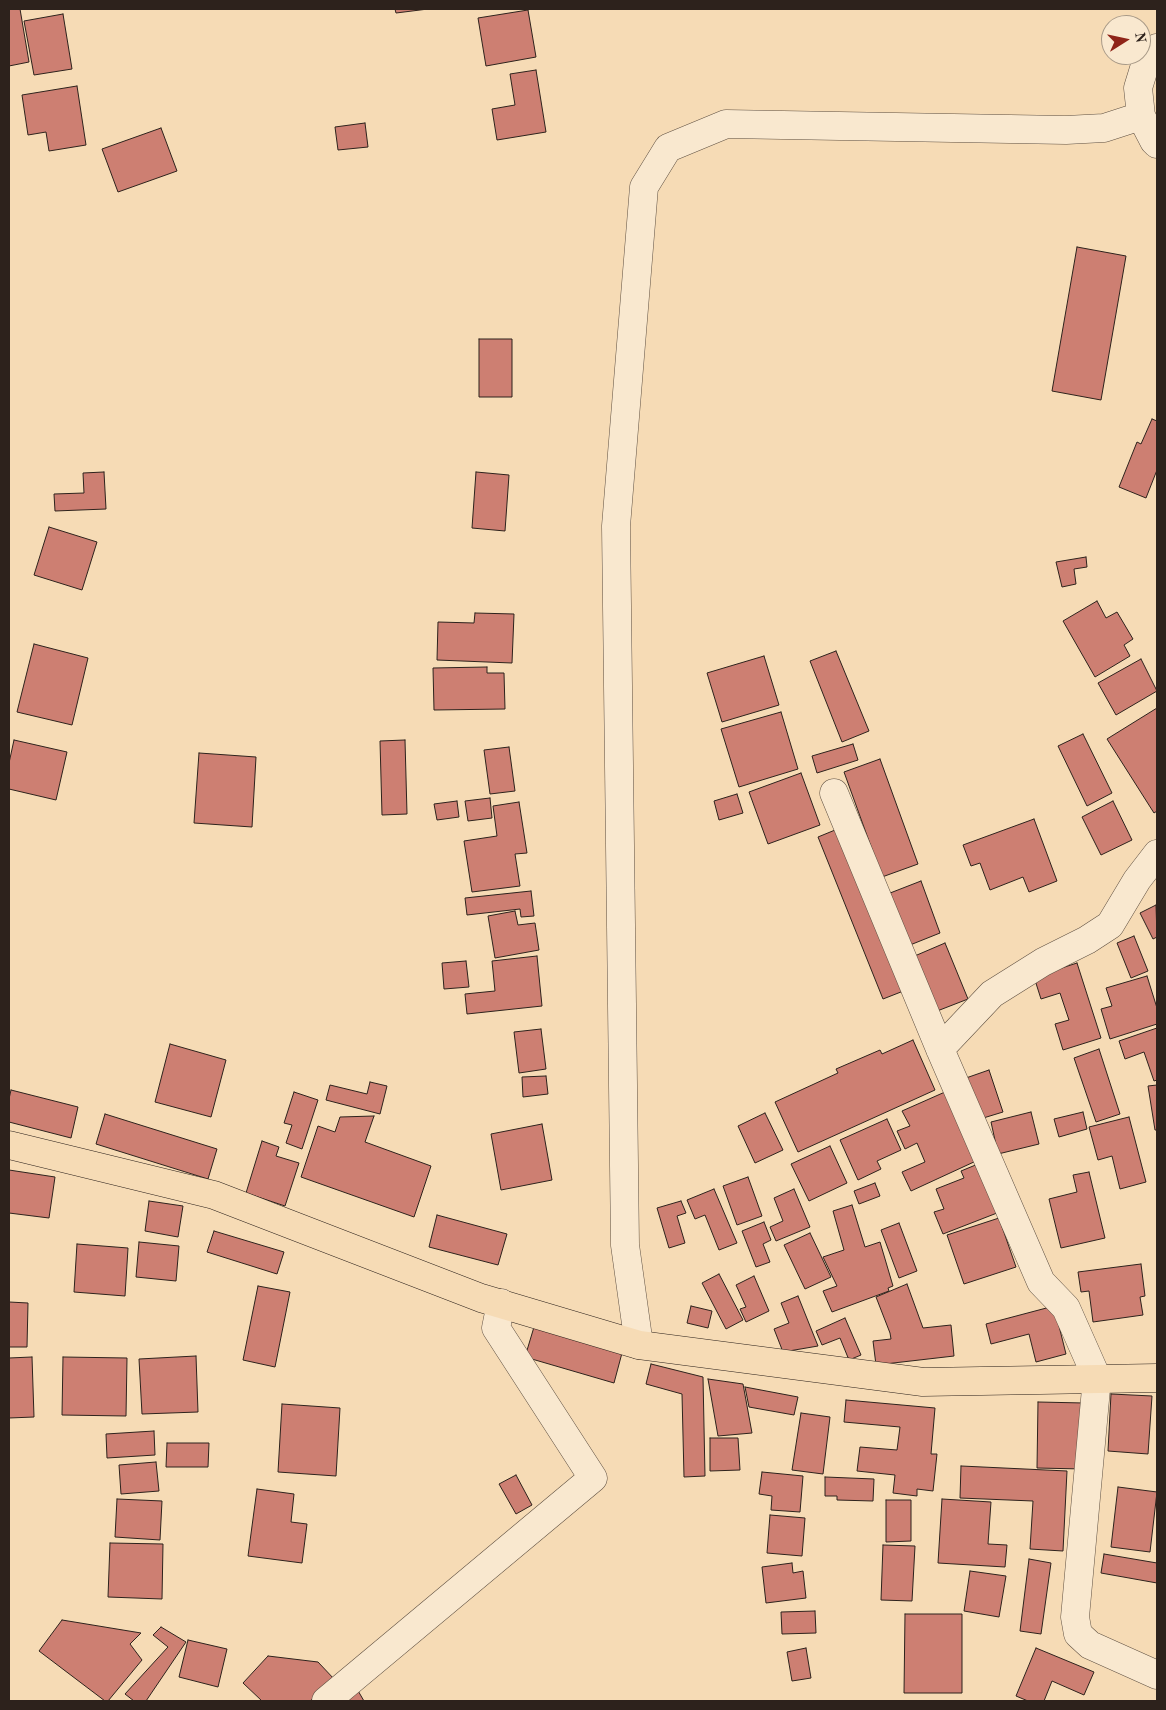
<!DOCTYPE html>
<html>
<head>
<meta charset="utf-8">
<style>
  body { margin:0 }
  #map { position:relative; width:1166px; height:1710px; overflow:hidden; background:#f6dbb5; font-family:"Old Standard TT",serif }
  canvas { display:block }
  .frame { position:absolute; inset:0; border:10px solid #2d221c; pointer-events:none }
  .north { position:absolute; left:1101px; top:15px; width:50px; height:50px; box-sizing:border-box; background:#f9e8cf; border:1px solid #a79987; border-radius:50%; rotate:80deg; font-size:14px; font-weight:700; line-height:20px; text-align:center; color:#2d221c }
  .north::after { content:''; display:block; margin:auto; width:18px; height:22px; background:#8f2418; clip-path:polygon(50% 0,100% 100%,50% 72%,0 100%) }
</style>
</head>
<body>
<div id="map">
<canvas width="1166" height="1710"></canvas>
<div class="frame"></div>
<div class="north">N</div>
</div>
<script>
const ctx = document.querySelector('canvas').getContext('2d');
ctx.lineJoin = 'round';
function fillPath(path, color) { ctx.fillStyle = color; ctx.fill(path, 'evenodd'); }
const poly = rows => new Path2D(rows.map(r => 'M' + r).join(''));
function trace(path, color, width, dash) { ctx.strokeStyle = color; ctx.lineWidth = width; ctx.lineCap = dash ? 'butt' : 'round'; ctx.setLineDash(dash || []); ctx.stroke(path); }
const building = poly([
  [9,9,20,9,29,62,9,66,9,9],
  [395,9,428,9,396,13,395,9],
  [528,10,536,57,486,66,478,18,528,10],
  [63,14,72,69,34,75,24,21,63,14],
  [536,70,546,132,497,140,492,109,515,105,510,74,536,70],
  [77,86,86,145,49,151,46,132,28,135,22,95,77,86],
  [365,123,368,147,338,150,335,127,365,123],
  [161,128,177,171,118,192,102,149,161,128],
  [1077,247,1126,256,1101,400,1052,391,1077,247],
  [479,339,512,339,512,397,479,397,479,339],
  [1152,419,1157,421,1157,470,1146,498,1119,487,1137,442,1141,444,1152,419],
  [104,472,106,509,55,511,54,494,84,493,83,473,104,472],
  [476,472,509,475,505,531,472,528,476,472],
  [49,527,97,542,82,590,34,575,49,527],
  [1086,557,1087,567,1074,569,1076,584,1062,587,1056,562,1086,557],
  [1097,601,1106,618,1117,612,1133,639,1124,645,1130,656,1095,677,1063,621,1097,601],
  [475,613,514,614,512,663,437,660,438,622,474,623,475,613],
  [34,644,88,658,72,725,17,712,34,644],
  [836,651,869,731,842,742,810,661,836,651],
  [764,656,779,705,722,722,707,673,764,656],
  [1141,659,1157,691,1116,715,1098,683,1141,659],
  [487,667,487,673,504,673,505,709,434,710,433,668,487,667],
  [1157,708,1157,811,1154,813,1107,739,1157,708],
  [781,712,798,769,739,787,721,729,781,712],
  [1083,734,1112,793,1087,806,1058,746,1083,734],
  [14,740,67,752,56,800,9,789,9,763,14,740],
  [405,740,407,814,382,815,380,741,405,740],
  [853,744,858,760,817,773,812,756,853,744],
  [509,747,515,791,490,794,484,750,509,747],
  [199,753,256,757,252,827,194,823,199,753],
  [880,759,918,864,882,877,844,772,880,759],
  [801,773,820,825,768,844,749,792,801,773],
  [737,794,743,813,719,820,714,801,737,794],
  [490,798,492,818,468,821,465,801,490,798],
  [457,801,459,817,437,820,434,804,457,801],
  [1113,801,1132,840,1101,855,1082,817,1113,801],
  [519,802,527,853,515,854,520,886,472,892,464,841,497,836,493,806,519,802],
  [1034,819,1057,881,1029,892,1023,877,990,890,980,863,971,866,963,845,1034,819],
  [840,828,906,990,883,999,818,837,840,828],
  [921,881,940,933,905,947,885,895,921,881],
  [531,891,534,916,521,917,520,909,467,915,465,898,531,891],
  [1156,905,1157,937,1153,939,1140,913,1156,905],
  [515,911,518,925,535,923,539,950,495,958,488,916,515,911],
  [1134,936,1148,971,1131,978,1117,943,1134,936],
  [945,943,968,999,932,1013,910,958,945,943],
  [537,956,542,1006,467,1014,465,994,495,991,492,961,537,956],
  [466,961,469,987,444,989,442,963,466,961],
  [1077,963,1101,1038,1063,1050,1055,1024,1069,1020,1060,993,1041,999,1034,977,1077,963],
  [1147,976,1157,1008,1157,1024,1110,1039,1101,1009,1112,1006,1106,988,1147,976],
  [1157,1028,1157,1080,1154,1081,1144,1052,1125,1059,1119,1041,1157,1028],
  [541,1029,546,1069,519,1073,514,1032,541,1029],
  [913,1040,935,1090,798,1152,775,1102,838,1073,836,1069,880,1050,882,1054,913,1040],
  [170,1044,226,1060,211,1117,155,1102,170,1044],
  [1099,1049,1120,1114,1096,1122,1074,1058,1099,1049],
  [989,1070,1003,1112,980,1119,966,1078,989,1070],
  [546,1076,548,1094,523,1097,522,1077,546,1076],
  [370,1082,387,1086,380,1114,326,1100,330,1085,367,1094,370,1082],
  [1157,1085,1157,1130,1155,1130,1148,1086,1157,1085],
  [11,1090,78,1107,71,1138,9,1122,9,1099,11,1090],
  [294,1092,318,1100,302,1149,286,1143,292,1125,284,1123,294,1092],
  [945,1092,976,1161,911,1191,902,1172,925,1162,917,1143,905,1149,897,1131,910,1126,902,1111,945,1092],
  [1031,1112,1039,1144,998,1154,991,1122,1031,1112],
  [1083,1112,1087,1129,1059,1137,1054,1119,1083,1112],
  [765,1113,783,1150,755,1163,738,1126,765,1113],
  [105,1114,217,1149,208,1179,96,1144,105,1114],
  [374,1116,365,1142,431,1166,414,1217,301,1177,318,1126,335,1132,340,1117,374,1116],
  [1129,1117,1146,1182,1120,1189,1112,1156,1098,1160,1089,1127,1129,1117],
  [887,1119,901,1150,877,1161,881,1169,858,1180,840,1140,887,1119],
  [542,1124,552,1180,501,1190,491,1134,542,1124],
  [262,1141,279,1147,276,1156,299,1163,285,1206,246,1193,262,1141],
  [830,1146,847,1183,809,1201,791,1164,830,1146],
  [978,1164,997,1213,943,1234,934,1212,944,1209,936,1189,964,1178,961,1171,978,1164],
  [9,1170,55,1177,49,1218,9,1213,9,1170],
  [1089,1172,1105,1238,1061,1248,1049,1199,1077,1192,1073,1175,1089,1172],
  [748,1177,762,1216,737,1225,723,1186,748,1177],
  [875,1183,880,1196,859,1204,854,1191,875,1183],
  [714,1189,737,1243,719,1250,705,1215,695,1219,687,1200,714,1189],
  [794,1189,810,1227,776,1241,770,1227,783,1221,774,1198,794,1189],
  [149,1201,183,1206,178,1237,145,1231,149,1201],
  [681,1201,686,1213,677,1216,685,1243,669,1248,657,1208,681,1201],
  [852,1205,865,1247,880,1242,893,1286,888,1288,889,1291,832,1312,823,1291,837,1286,823,1257,844,1250,833,1211,852,1205],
  [437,1215,507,1234,498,1265,429,1247,437,1215],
  [999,1218,1016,1267,964,1284,947,1235,999,1218],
  [764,1222,771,1240,763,1244,770,1262,756,1267,742,1231,764,1222],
  [899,1223,917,1271,899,1278,881,1230,899,1223],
  [214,1231,284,1252,277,1274,207,1252,214,1231],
  [810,1233,831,1277,805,1289,784,1245,810,1233],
  [139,1242,179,1246,176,1281,136,1277,139,1242],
  [77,1244,128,1248,125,1296,74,1292,77,1244],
  [1141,1264,1145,1296,1140,1297,1143,1315,1093,1322,1089,1291,1081,1292,1078,1272,1141,1264],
  [719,1274,743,1320,726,1329,702,1283,719,1274],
  [754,1276,769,1311,746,1322,740,1309,746,1307,736,1285,754,1276],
  [907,1284,923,1328,951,1325,954,1356,876,1365,873,1341,891,1339,890,1333,876,1297,907,1284],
  [258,1286,290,1292,275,1367,243,1360,258,1286],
  [798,1296,818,1346,783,1352,774,1329,789,1323,781,1303,798,1296],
  [9,1302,28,1303,27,1347,9,1347,9,1302],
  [691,1306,712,1311,708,1328,687,1323,691,1306],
  [1054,1306,1066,1354,1036,1362,1029,1334,991,1344,986,1324,1054,1306],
  [845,1318,861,1355,849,1360,840,1338,822,1345,816,1331,845,1318],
  [534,1327,622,1353,614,1383,525,1357,534,1327],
  [196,1356,198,1412,142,1414,139,1359,196,1356],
  [32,1357,34,1417,9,1418,9,1358,32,1357],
  [63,1357,127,1358,126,1416,62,1415,63,1357],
  [651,1364,703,1377,705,1476,684,1477,682,1394,646,1384,651,1364],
  [708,1379,743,1384,752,1433,718,1436,708,1379],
  [745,1387,798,1397,794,1415,749,1407,745,1387],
  [1111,1394,1152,1396,1148,1454,1108,1451,1111,1394],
  [846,1400,935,1408,931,1454,937,1454,933,1491,917,1489,917,1496,893,1493,895,1475,857,1471,860,1447,897,1450,900,1427,844,1422,846,1400],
  [1038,1402,1084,1403,1083,1469,1037,1468,1038,1402],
  [282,1404,340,1408,336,1476,278,1472,282,1404],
  [801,1413,830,1417,823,1474,792,1470,801,1413],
  [154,1431,155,1455,107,1458,106,1434,154,1431],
  [710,1438,738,1438,740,1470,710,1471,710,1438],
  [167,1443,209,1443,208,1467,166,1467,167,1443],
  [156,1462,159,1491,121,1494,119,1465,156,1462],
  [961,1466,1067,1471,1063,1551,1030,1549,1033,1501,960,1498,961,1466],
  [762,1472,803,1476,800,1512,771,1510,772,1496,759,1494,762,1472],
  [516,1475,532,1505,516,1514,499,1484,516,1475],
  [825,1477,874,1479,873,1501,837,1500,837,1496,825,1496,825,1477],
  [1118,1487,1157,1492,1150,1552,1111,1547,1118,1487],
  [257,1489,294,1494,291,1522,307,1524,302,1563,248,1556,257,1489],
  [117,1499,162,1501,160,1540,115,1537,117,1499],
  [942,1499,991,1502,988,1544,1007,1545,1005,1567,938,1563,942,1499],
  [886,1500,911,1500,911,1541,886,1542,886,1500],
  [770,1515,805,1518,802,1556,767,1553,770,1515],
  [110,1543,163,1544,162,1599,108,1597,110,1543],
  [883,1545,915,1546,912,1601,881,1600,883,1545],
  [1104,1554,1157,1563,1157,1583,1101,1573,1104,1554],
  [1029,1559,1051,1563,1041,1634,1020,1631,1029,1559],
  [792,1563,793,1573,803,1571,806,1598,766,1603,762,1567,792,1563],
  [970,1571,1006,1576,999,1617,964,1611,970,1571],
  [815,1611,816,1633,782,1634,781,1612,815,1611],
  [905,1614,962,1614,962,1693,904,1693,905,1614],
  [62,1620,141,1633,130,1644,142,1660,108,1701,105,1701,39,1651,62,1620],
  [161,1627,186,1642,146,1701,134,1701,125,1694,168,1647,153,1635,161,1627],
  [188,1640,227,1649,218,1687,179,1677,188,1640],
  [806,1648,811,1678,792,1681,787,1652,806,1648],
  [1036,1648,1094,1672,1084,1695,1052,1681,1044,1701,1028,1701,1016,1696,1036,1648],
  [268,1656,318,1662,335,1680,310,1701,262,1701,243,1683,268,1656],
  [357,1689,364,1701,343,1701,357,1689]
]);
fillPath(building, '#cd7f72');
trace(building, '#2d221c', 1);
const minor = poly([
  [1157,48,1146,62,1138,88,1141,116,1154,141,1157,144],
  [834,793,940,1049,1041,1282,1066,1308,1097,1378,1075,1617,1078,1634,1090,1645,1157,1675],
  [940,1049,992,994,1043,962,1087,940,1110,925,1137,880,1157,854],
  [639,1345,625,1245,616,526,644,187,668,148,726,124,1066,130,1104,128,1141,116],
  [326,1701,593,1478,496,1328,501,1303]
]);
const major = poly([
  [9,1145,214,1195,481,1298,639,1345,923,1382,1157,1378]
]);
trace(minor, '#5f5042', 29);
trace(major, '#2d221c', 29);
trace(minor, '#f9e8cf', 28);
trace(major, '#f6dbb5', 28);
</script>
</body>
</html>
